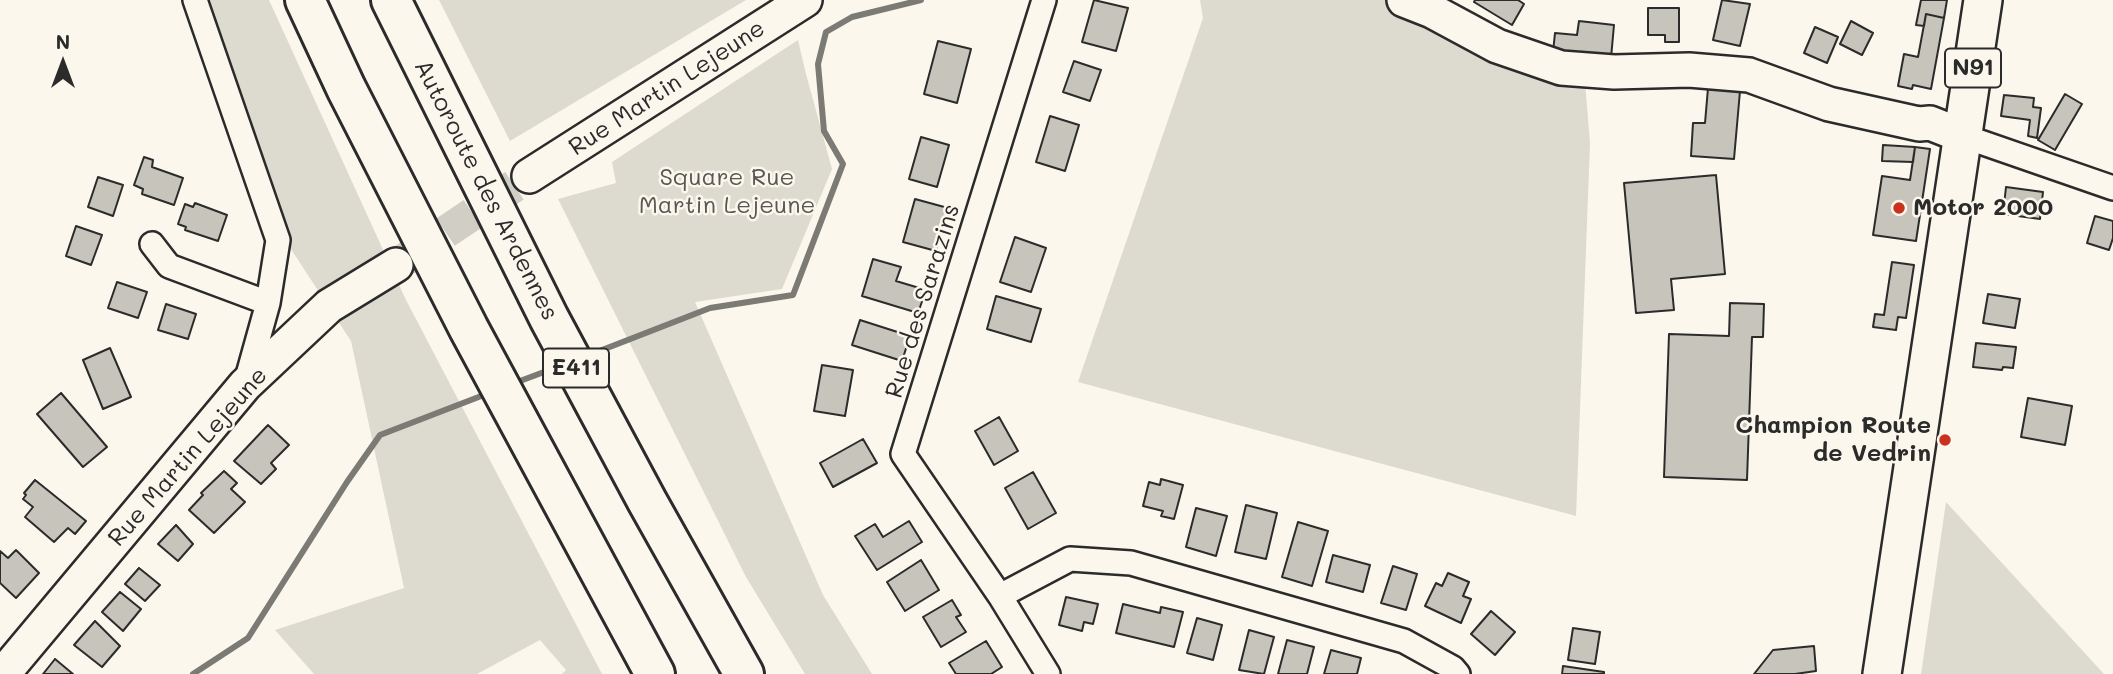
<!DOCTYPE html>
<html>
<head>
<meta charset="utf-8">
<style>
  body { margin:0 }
  #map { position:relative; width:2113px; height:674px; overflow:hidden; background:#fbf7ec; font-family:Mali,sans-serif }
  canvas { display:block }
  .north { position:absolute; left:28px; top:28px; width:70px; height:70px; -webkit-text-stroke:5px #fbf7ec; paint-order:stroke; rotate:0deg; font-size:19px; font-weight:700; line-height:28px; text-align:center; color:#2b2b2b }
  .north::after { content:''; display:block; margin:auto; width:24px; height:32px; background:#2b2b2b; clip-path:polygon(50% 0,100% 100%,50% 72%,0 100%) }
</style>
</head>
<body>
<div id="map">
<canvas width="2113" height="674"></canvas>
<div class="north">N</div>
</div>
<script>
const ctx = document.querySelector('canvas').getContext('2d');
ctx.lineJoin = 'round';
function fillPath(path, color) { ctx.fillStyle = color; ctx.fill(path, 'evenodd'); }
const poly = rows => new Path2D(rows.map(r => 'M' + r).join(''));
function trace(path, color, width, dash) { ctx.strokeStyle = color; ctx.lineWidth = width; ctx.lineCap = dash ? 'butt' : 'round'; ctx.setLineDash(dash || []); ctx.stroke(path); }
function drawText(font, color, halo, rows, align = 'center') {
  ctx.font = font + ' Mali,sans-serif'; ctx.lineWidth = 5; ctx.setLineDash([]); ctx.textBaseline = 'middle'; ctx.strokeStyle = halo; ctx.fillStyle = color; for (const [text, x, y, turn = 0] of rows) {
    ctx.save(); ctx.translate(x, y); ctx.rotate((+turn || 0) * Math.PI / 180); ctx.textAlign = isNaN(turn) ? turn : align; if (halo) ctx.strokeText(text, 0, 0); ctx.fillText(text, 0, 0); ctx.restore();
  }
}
fillPath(poly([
  [195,0,269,0,406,300,602,674,562,674,566,670,540,640,477,674,314,674,275,630,404,588,351,341,285,240],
  [439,0,746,0,510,141],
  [1200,0,1404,0,1584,70,1590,143,1576,516,1078,382,1203,18],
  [798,40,806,74,832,169,782,289,695,302,823,595,872,674,805,674,746,577,558,199,616,183,612,162],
  [1946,502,2104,674,1921,674]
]), '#dddad0');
trace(poly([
  [584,357,710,308,793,295,843,164,824,131,818,64,826,32,852,17,921,0],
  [512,384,560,366],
  [193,674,248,638,347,482,380,435,489,393]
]), '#7b7a75', 6);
const building = poly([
  [1094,0,1128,8,1116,51,1082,42,1094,0],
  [1475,0,1518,0,1524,4,1512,25,1474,2,1475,0],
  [1722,0,1750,4,1740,46,1713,40,1722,0],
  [1921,0,1947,0,1944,18,1926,14,1924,26,1916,25,1921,0],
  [1648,8,1679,8,1679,42,1665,42,1665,35,1648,35,1648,8],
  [1926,14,1944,18,1931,89,1913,85,1912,89,1898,86,1904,54,1918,57,1926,14],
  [1579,21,1614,25,1611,58,1553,52,1555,33,1577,35,1579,21],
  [1851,21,1873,33,1862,55,1840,44,1851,21],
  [1815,27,1838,37,1827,63,1804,53,1815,27],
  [938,41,971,49,957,103,924,94,938,41],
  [1074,61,1101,70,1090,101,1063,92,1074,61],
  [1708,88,1740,91,1734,159,1691,156,1693,123,1705,123,1708,88],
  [2065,94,2082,104,2055,150,2038,140,2065,94],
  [2004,95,2034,98,2033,107,2041,108,2037,138,2028,136,2030,120,2001,116,2004,95],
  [1050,116,1079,125,1065,171,1036,162,1050,116],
  [921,137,949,145,937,187,909,179,921,137],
  [1883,145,1915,147,1913,162,1882,161,1883,145],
  [1915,147,1930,149,1916,241,1873,235,1882,176,1910,180,1915,147],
  [144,157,153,160,152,167,183,178,174,205,142,194,143,189,134,185,144,157],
  [1716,175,1725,274,1671,279,1674,310,1636,313,1624,183,1716,175],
  [98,177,123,185,113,216,88,207,98,177],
  [2006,187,2043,192,2040,219,2003,214,2006,187],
  [915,199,948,208,936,251,903,242,915,199],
  [195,203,227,215,218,241,185,230,186,227,178,224,185,204,193,207,195,203],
  [2095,216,2113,221,2113,238,2109,250,2087,243,2095,216],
  [76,226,102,235,91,265,66,256,76,226],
  [1015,237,1046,248,1031,292,1000,282,1015,237],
  [873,259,901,267,896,281,926,290,918,313,862,296,873,259],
  [1892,262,1914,265,1906,318,1898,317,1896,330,1873,327,1875,314,1884,315,1892,262],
  [117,282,147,292,138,318,108,308,117,282],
  [1988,294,2020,299,2015,328,1983,323,1988,294],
  [996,296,1041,309,1031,342,987,329,996,296],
  [1730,303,1764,304,1763,337,1752,337,1747,480,1664,477,1669,334,1729,336,1730,303],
  [166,304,196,314,188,339,158,330,166,304],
  [860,320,910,336,902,361,852,345,860,320],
  [1976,343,2016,347,2013,368,2003,367,2002,370,1973,367,1976,343],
  [110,348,131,397,103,409,83,360,110,348],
  [822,365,853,370,845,416,814,411,822,365],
  [61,393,107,447,83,467,37,414,61,393],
  [2028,398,2072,406,2065,445,2021,437,2028,398],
  [999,417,1018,451,994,465,975,431,999,417],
  [268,425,289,445,271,463,276,469,261,484,234,461,268,425],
  [863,439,877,463,833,487,820,463,863,439],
  [224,471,237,483,231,489,245,502,214,533,189,510,203,495,201,493,224,471],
  [1033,472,1056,513,1028,529,1005,488,1033,472],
  [1161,479,1183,485,1174,519,1161,516,1163,511,1143,506,1149,482,1160,485,1161,479],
  [35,480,86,521,75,534,68,528,54,542,25,517,33,507,23,499,26,495,24,493,35,480],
  [1246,505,1277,513,1266,559,1235,552,1246,505],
  [1196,508,1227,516,1216,556,1186,547,1196,508],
  [909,521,922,542,877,570,855,536,875,524,883,537,909,521],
  [1298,522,1328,531,1312,586,1282,577,1298,522],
  [176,525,193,544,178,561,158,544,176,525],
  [16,550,39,573,16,598,0,583,0,551,8,558,16,550],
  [1333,555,1370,565,1363,592,1326,582,1333,555],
  [921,560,939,590,905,611,887,582,921,560],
  [1393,566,1417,574,1406,610,1381,603,1393,566],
  [139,568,160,585,145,601,125,584,139,568],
  [1448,573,1469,582,1463,596,1471,599,1461,623,1425,606,1436,583,1442,586,1448,573],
  [120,592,141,609,123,631,102,612,120,592],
  [1066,597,1098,604,1093,624,1084,622,1082,631,1059,625,1066,597],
  [952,600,961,615,956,617,966,632,941,647,923,617,952,600],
  [1123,604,1160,613,1161,607,1183,612,1174,647,1116,633,1123,604],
  [1491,611,1515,632,1495,655,1471,634,1491,611],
  [1197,618,1222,625,1213,660,1187,653,1197,618],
  [95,621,120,646,102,667,74,645,95,621],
  [1573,628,1600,632,1595,664,1568,660,1573,628],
  [1249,630,1274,637,1264,674,1239,670,1249,630],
  [1287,640,1314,647,1307,674,1278,674,1287,640],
  [986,641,1002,667,991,674,956,674,949,663,986,641],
  [1814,646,1816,671,1795,674,1754,674,1773,650,1814,646],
  [1331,650,1361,658,1357,674,1324,674,1331,650],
  [55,659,73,674,43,674,55,659],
  [1563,666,1604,672,1604,674,1562,674,1563,666]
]);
fillPath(building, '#c7c4bc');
trace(building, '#2b2b2b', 2);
trace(poly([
  [404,260,529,176]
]), '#d1cec5', 33, [33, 17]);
const street = poly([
  [195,0,278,240,268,303,246,382],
  [1044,0,903,454,1000,596,1048,674],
  [1963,136,2113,188],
  [152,244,169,266,268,303],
  [1000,596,1070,559,1131,563,1404,641,1453,668,1458,674]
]);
const secondary = poly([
  [1404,0,1432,11,1497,46,1561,68,1614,72,1689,70,1749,75,1829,104,1919,124,1930,123,1963,136],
  [529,176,805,0],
  [3,674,245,385,329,306,396,265]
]);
const primary = poly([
  [1882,674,1983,0]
]);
const highway = poly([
  [305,0,346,88,469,329,655,674],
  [391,0,549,318,647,501,744,674]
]);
trace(street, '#2b2b2b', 28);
trace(secondary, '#2b2b2b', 38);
trace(primary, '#2b2b2b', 42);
trace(highway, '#2b2b2b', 44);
trace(street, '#fbf7ec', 23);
trace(secondary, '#fbf7ec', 33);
trace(primary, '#fbf7ec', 37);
trace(highway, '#fbf7ec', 38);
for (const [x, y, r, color] of [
  [1899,208,7,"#c8321e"],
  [1945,440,7,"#c8321e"]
]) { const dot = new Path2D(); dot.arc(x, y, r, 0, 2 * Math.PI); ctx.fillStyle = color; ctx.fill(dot); trace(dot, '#fbf7ec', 2.5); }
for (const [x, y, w] of [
  [1973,68,56],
  [576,368,66]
]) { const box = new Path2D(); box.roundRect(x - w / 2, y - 19.5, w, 39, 5); ctx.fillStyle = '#fbf7ec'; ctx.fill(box); trace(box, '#2b2b2b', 2); }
drawText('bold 23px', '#2b2b2b', null, [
  ["N91",1973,68],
  ["E411",576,368]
]);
drawText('24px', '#2b2b2b', '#fbf7ec', [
  ["Rue Martin Lejeune",667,88,-33],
  ["Autoroute des Ardennes",486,190,63],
  ["Rue des Sarazins",923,301,-73],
  ["Rue Martin Lejeune",188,457,-49]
]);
drawText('24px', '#585754', '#fbf7ec', [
  ["Square Rue",727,178],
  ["Martin Lejeune",727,206]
]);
drawText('bold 24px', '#2b2b2b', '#fbf7ec', [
  ["Motor 2000",1913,208],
  ["Champion Route",1931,426,"right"],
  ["de Vedrin",1931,454,"right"]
], 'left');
</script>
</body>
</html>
